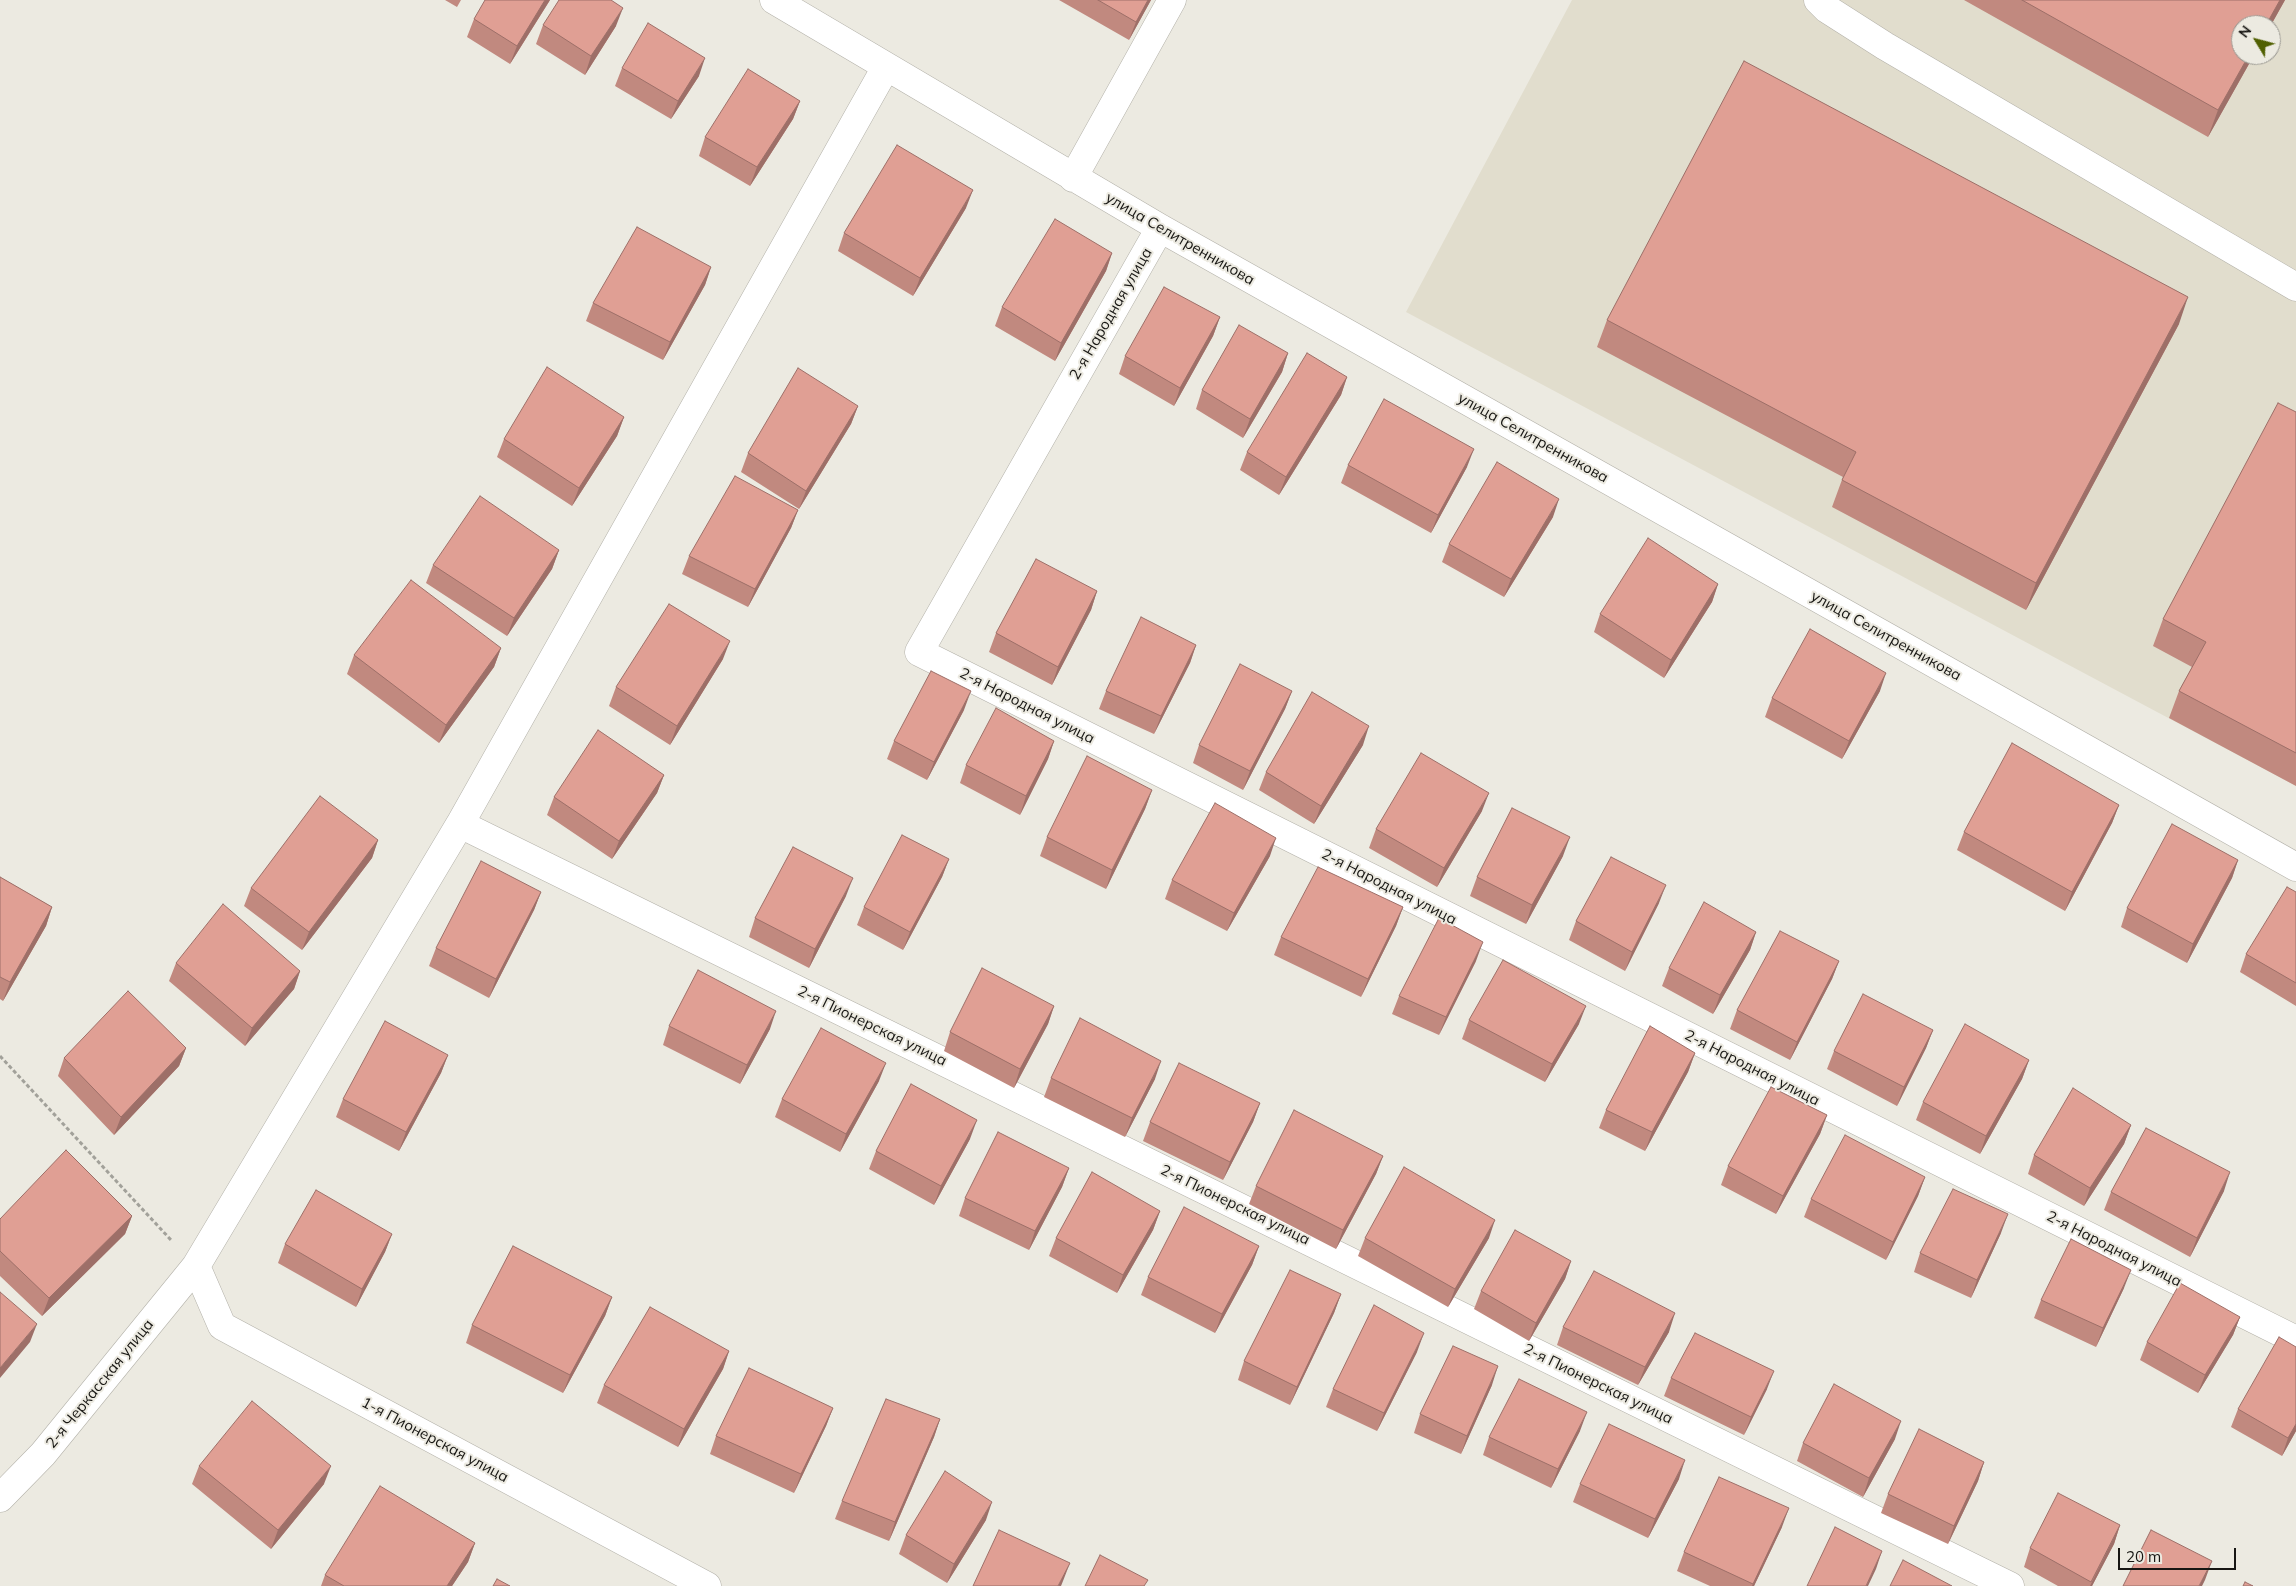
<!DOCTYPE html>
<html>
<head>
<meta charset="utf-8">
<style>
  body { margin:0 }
  #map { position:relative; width:2296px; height:1586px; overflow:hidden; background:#eceae1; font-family:Mulish,sans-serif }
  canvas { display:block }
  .north { position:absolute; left:2231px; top:15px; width:50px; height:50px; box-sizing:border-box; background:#eceae1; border:1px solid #97958f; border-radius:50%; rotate:307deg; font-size:14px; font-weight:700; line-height:20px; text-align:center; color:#171613 }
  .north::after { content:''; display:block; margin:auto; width:18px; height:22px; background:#516002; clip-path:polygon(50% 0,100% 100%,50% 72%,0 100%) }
  .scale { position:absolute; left:2118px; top:1548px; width:118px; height:22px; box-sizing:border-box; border:2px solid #171613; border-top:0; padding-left:6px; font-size:15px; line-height:18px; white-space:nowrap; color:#171613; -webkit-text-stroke:4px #eceae1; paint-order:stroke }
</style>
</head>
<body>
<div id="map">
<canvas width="2296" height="1586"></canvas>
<div class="north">N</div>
<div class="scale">20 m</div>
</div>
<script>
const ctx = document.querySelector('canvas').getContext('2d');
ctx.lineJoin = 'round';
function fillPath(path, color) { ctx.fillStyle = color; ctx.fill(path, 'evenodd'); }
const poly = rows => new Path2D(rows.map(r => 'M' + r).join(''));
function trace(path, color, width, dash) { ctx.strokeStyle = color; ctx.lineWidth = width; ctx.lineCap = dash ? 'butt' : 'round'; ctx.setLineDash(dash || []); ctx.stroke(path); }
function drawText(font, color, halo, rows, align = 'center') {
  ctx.font = font + ' Mulish,sans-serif'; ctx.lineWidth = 4; ctx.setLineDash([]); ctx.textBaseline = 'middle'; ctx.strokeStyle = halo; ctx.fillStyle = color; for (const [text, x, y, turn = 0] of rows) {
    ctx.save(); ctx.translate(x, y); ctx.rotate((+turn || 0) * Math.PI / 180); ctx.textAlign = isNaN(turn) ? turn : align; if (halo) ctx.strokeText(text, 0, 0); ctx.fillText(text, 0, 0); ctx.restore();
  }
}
fillPath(poly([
  [1572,0,2296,0,2296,786,1406,312],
  [2241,25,2271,25,2271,55,2241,55]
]), '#e1ddcd');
const minor = poly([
  [774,0,1160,228,2296,867],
  [1818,0,1827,9,1885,46,2296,287],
  [1073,178,1172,0],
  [1160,228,919,652,2296,1340],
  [460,824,2010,1586],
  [196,1266,222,1326,707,1586],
  [0,1498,43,1454,196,1266,460,824,886,67]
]);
trace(minor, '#b3b1a9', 29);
trace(poly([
  [0,1056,171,1240]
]), '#a2a19a', 3, [4, 2.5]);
trace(minor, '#fff', 28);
fillPath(poly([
  [445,0,461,0,457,7],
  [550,0,510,64,467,37,474,19],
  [1059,0,1151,0,1129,40],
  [1964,0,2285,0,2271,25,2241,25,2241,55,2254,55,2208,137],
  [543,25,616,26,585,75,536,44],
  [622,68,699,76,671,119,615,86],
  [800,101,793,119,750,186,699,156,705,137],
  [966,208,913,296,838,251,844,233],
  [1112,253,1106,271,1055,361,995,326,1002,307],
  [711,267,705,285,663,360,586,321,593,303],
  [1220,317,1213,336,1174,406,1119,374,1125,356],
  [1607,320,2179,324,2026,610,1832,507,1843,477,1597,347],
  [1288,353,1282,372,1243,438,1196,409,1202,390],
  [1347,377,1341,395,1279,495,1240,470,1247,452],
  [858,406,851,424,799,509,741,472,748,453],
  [2296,412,2296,786,2169,718,2179,691,2192,667,2153,646,2163,619],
  [624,417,617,436,572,506,497,457,504,439],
  [1348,465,1467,467,1431,533,1341,483],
  [798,510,791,528,748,607,682,574,689,556],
  [1553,517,1504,597,1442,562,1449,544],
  [559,550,552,569,507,636,426,583,433,565],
  [1718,584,1712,602,1664,678,1594,632,1600,614],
  [1097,591,1091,610,1052,685,989,652,996,633],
  [1196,645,1190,663,1154,734,1099,709,1106,691],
  [501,648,494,667,439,743,347,674,354,655],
  [723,659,670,745,609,706,616,687],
  [1292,691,1285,709,1243,790,1193,763,1199,745],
  [1880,691,1842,759,1765,717,1772,698],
  [964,710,927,780,887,759,894,741],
  [1054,741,1048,759,1020,815,960,783,966,765],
  [1363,745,1314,824,1259,790,1266,772],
  [664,775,657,793,612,859,547,815,554,797],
  [1152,790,1145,809,1106,889,1040,856,1047,837],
  [2119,805,2112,823,2065,911,1957,850,1964,832],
  [1482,811,1437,887,1369,848,1376,829],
  [378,840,372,858,302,950,244,906,251,888],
  [1270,856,1227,931,1165,899,1172,880],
  [1563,856,1526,924,1470,896,1477,877],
  [949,859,942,877,903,950,857,925,864,907],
  [2238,860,2232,878,2187,963,2121,927,2127,908],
  [0,877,52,907,46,926,3,1001,0,999],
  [541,892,534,910,489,998,429,966,436,948],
  [2296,892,2296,1006,2240,972,2246,954],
  [846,896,809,968,749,937,755,918],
  [1659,903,1625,971,1569,940,1576,921],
  [1403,907,1396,926,1361,997,1274,955,1281,937],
  [1756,932,1750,950,1713,1014,1662,986,1669,968],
  [1476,961,1439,1035,1392,1014,1399,996],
  [1839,961,1832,979,1790,1060,1730,1029,1737,1010],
  [176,963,300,971,294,989,245,1046,169,981],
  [1054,1006,1048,1024,1014,1088,944,1051,950,1032],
  [1469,1020,1579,1024,1545,1082,1462,1039],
  [669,1026,770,1029,740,1084,663,1045],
  [1933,1030,1926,1048,1897,1106,1827,1069,1834,1051],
  [186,1048,179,1066,114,1135,58,1076,64,1058],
  [1695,1053,1688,1072,1645,1151,1599,1128,1606,1110],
  [448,1055,441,1073,399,1151,336,1117,343,1099],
  [2029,1060,2022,1079,1980,1154,1916,1120,1923,1102],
  [1051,1078,1155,1079,1125,1137,1044,1097],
  [879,1081,840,1152,775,1117,782,1099],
  [1260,1103,1253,1122,1223,1180,1143,1141,1150,1122],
  [1827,1115,1820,1134,1776,1214,1721,1185,1728,1166],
  [2131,1125,2124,1144,2084,1206,2028,1174,2034,1155],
  [970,1139,934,1205,869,1169,876,1151],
  [1383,1156,1376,1174,1336,1249,1249,1204,1256,1186],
  [1069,1168,1062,1187,1029,1250,959,1216,965,1198],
  [1925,1177,1918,1196,1886,1260,1804,1217,1811,1199],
  [2224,1191,2190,1257,2104,1210,2111,1192],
  [1160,1211,1153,1230,1117,1293,1049,1256,1056,1238],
  [132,1216,125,1234,42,1316,0,1276,0,1219],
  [2001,1233,1971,1298,1914,1272,1920,1253],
  [392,1234,385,1252,356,1307,278,1263,285,1244],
  [1365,1238,1489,1238,1448,1307,1358,1256],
  [1259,1246,1252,1265,1215,1333,1141,1295,1148,1277],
  [1571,1261,1565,1279,1529,1341,1474,1309,1481,1291],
  [2124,1288,2096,1347,2034,1318,2041,1300],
  [1341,1294,1334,1313,1290,1405,1238,1380,1244,1361],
  [612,1297,605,1316,563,1393,466,1343,472,1325],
  [2240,1317,2233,1335,2198,1393,2140,1360,2147,1342],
  [1563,1327,1669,1332,1638,1385,1557,1345],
  [2296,1347,2296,1431,2282,1456,2231,1427,2238,1409],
  [729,1351,723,1369,678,1447,597,1403,604,1385],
  [1417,1352,1377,1431,1326,1407,1333,1389],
  [1671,1378,1767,1389,1744,1435,1664,1396],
  [1492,1385,1461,1454,1414,1433,1420,1414],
  [833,1408,826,1426,794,1493,710,1454,716,1436],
  [940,1419,934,1437,889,1541,835,1519,842,1501],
  [1580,1431,1551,1488,1483,1455,1489,1437],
  [1895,1439,1863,1497,1797,1461,1803,1443],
  [1984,1462,1978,1481,1948,1544,1881,1513,1888,1494],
  [199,1466,324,1484,271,1549,192,1484],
  [1679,1479,1648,1538,1573,1502,1580,1484],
  [986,1520,947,1583,899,1554,906,1535],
  [2120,1525,2114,1544,2092,1586,2058,1586,2024,1567,2030,1548],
  [1782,1527,1754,1586,1710,1586,1677,1571,1684,1552],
  [475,1543,468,1562,452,1586,321,1586,325,1575]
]), '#c1897f');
fillPath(poly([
  [545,0,550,0,510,64,517,46],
  [1148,0,1151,0,1129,40,1136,22],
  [2280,0,2285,0,2271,25,2266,25],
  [623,8,616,26,585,75,591,56],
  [2249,55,2254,55,2208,137,2218,110],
  [705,58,699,76,671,119,678,101],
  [800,101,793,119,750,186,757,167],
  [973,190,966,208,913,296,920,278],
  [1112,253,1106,271,1055,361,1061,343],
  [711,267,705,285,663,360,670,342],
  [2188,297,2179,324,2026,610,2036,583],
  [1220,317,1213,336,1174,406,1180,388],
  [1288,353,1282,372,1243,438,1250,419],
  [1347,377,1341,395,1279,495,1286,477],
  [858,406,851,424,799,509,806,491],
  [624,417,617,436,572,506,579,488],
  [1474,449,1467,467,1431,533,1438,515],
  [1559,499,1553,517,1504,597,1511,579],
  [798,510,791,528,748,607,755,589],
  [559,550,552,569,507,636,514,618],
  [1718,584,1712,602,1664,678,1671,660],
  [1097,591,1091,610,1052,685,1058,667],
  [730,641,723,659,670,745,677,726],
  [1196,645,1190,663,1154,734,1161,716],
  [501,648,494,667,439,743,446,725],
  [1886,673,1880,691,1842,759,1849,741],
  [971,691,964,710,927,780,934,762],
  [1292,691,1285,709,1243,790,1250,771],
  [1369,726,1363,745,1314,824,1321,806],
  [1054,741,1048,759,1020,815,1026,796],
  [664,775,657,793,612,859,619,841],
  [1152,790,1145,809,1106,889,1112,870],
  [1489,793,1482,811,1437,887,1444,868],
  [2119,805,2112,823,2065,911,2072,892],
  [1570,837,1563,856,1526,924,1532,905],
  [1276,838,1270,856,1227,931,1234,913],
  [378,840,372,858,302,950,309,932],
  [949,859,942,877,903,950,910,932],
  [2238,860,2232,878,2187,963,2193,944],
  [853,878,846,896,809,968,815,949],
  [1666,885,1659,903,1625,971,1632,952],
  [541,892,534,910,489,998,496,979],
  [52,907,46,926,3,1001,10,982],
  [1403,907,1396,926,1361,997,1368,979],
  [1756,932,1750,950,1713,1014,1720,995],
  [1483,942,1476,961,1439,1035,1446,1017],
  [1839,961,1832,979,1790,1060,1797,1042],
  [300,971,294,989,245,1046,252,1028],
  [1054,1006,1048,1024,1014,1088,1020,1069],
  [1586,1006,1579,1024,1545,1082,1552,1064],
  [776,1011,770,1029,740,1084,747,1065],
  [1933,1030,1926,1048,1897,1106,1904,1087],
  [186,1048,179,1066,114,1135,121,1117],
  [1695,1053,1688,1072,1645,1151,1652,1132],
  [448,1055,441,1073,399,1151,406,1132],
  [2029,1060,2022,1079,1980,1154,1986,1136],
  [1161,1061,1155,1079,1125,1137,1132,1118],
  [886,1063,879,1081,840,1152,846,1134],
  [1260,1103,1253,1122,1223,1180,1230,1162],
  [1827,1115,1820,1134,1776,1214,1783,1196],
  [977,1120,970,1139,934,1205,941,1186],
  [2131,1125,2124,1144,2084,1206,2090,1188],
  [1383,1156,1376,1174,1336,1249,1343,1230],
  [1069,1168,1062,1187,1029,1250,1035,1231],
  [2230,1172,2224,1191,2190,1257,2197,1238],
  [1925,1177,1918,1196,1886,1260,1893,1242],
  [1160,1211,1153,1230,1117,1293,1123,1275],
  [2008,1214,2001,1233,1971,1298,1977,1280],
  [132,1216,125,1234,42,1316,49,1298],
  [1495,1220,1489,1238,1448,1307,1455,1289],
  [392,1234,385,1252,356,1307,362,1289],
  [1259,1246,1252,1265,1215,1333,1222,1314],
  [1571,1261,1565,1279,1529,1341,1536,1323],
  [2131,1270,2124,1288,2096,1347,2103,1328],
  [1341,1294,1334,1313,1290,1405,1297,1387],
  [612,1297,605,1316,563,1393,570,1375],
  [1675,1313,1669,1332,1638,1385,1645,1367],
  [2240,1317,2233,1335,2198,1393,2205,1375],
  [37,1324,30,1342,0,1378,0,1368],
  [1424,1333,1417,1352,1377,1431,1384,1413],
  [729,1351,723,1369,678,1447,684,1429],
  [1498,1366,1492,1385,1461,1454,1467,1436],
  [1774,1371,1767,1389,1744,1435,1751,1417],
  [833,1408,826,1426,794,1493,801,1474],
  [1587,1412,1580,1431,1551,1488,1558,1469],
  [940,1419,934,1437,889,1541,895,1522],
  [1901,1421,1895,1439,1863,1497,1869,1478],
  [2296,1424,2296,1431,2282,1456,2288,1438],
  [1685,1460,1679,1479,1648,1538,1655,1519],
  [1984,1462,1978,1481,1948,1544,1954,1526],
  [331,1466,324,1484,271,1549,278,1530],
  [992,1502,986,1520,947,1583,954,1564],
  [1789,1508,1782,1527,1754,1586,1752,1586],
  [2120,1525,2114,1544,2092,1586,2090,1586],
  [475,1543,468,1562,452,1586,447,1586],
  [1882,1551,1876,1569,1868,1586,1866,1586],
  [2212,1561,2205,1580,2202,1586,2199,1586],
  [1070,1563,1063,1581,1061,1586,1058,1586]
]), '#9d6f68');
const building = poly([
  [485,0,545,0,517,46,474,19,485,0],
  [559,0,611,0,623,8,591,56,543,25,559,0],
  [1098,0,1148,0,1136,22,1098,0],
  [2022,0,2280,0,2266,25,2241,25,2241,55,2249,55,2218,110,2022,0],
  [648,23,705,58,678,101,622,68,648,23],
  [1744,61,2188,297,2036,583,1842,480,1856,452,1607,320,1744,61],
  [748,69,800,101,757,167,705,137,748,69],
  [897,145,973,190,920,278,844,233,897,145],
  [1055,219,1112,253,1061,343,1002,307,1055,219],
  [637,227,711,267,670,342,593,303,637,227],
  [1164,287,1220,317,1180,388,1125,356,1164,287],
  [1239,325,1288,353,1250,419,1202,390,1239,325],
  [1307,353,1347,377,1286,477,1247,452,1307,353],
  [547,367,624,417,579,488,504,439,547,367],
  [798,368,858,406,806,491,748,453,798,368],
  [1384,399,1474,449,1438,515,1348,465,1384,399],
  [2278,403,2296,412,2296,753,2179,691,2206,642,2163,619,2278,403],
  [1497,462,1559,499,1511,579,1449,544,1497,462],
  [735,476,798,510,755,589,689,556,735,476],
  [480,496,559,550,514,618,433,565,480,496],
  [1648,538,1718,584,1671,660,1600,614,1648,538],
  [1036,559,1097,591,1058,667,996,633,1036,559],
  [411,580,501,648,446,725,354,655,411,580],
  [669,604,730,641,677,726,616,687,669,604],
  [1141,617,1196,645,1161,716,1106,691,1141,617],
  [1810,629,1886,673,1849,741,1772,698,1810,629],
  [1240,664,1292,691,1250,771,1199,745,1240,664],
  [931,671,971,691,934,762,894,741,931,671],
  [1312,692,1369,726,1321,806,1266,772,1312,692],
  [996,708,1054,741,1026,796,966,765,996,708],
  [598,730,664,775,619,841,554,797,598,730],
  [2012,743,2119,805,2072,892,1964,832,2012,743],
  [1421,753,1489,793,1444,868,1376,829,1421,753],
  [1087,756,1152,790,1112,870,1047,837,1087,756],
  [320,796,378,840,309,932,251,888,320,796],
  [1215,803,1276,838,1234,913,1172,880,1215,803],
  [1512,808,1570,837,1532,905,1477,877,1512,808],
  [2172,824,2238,860,2193,944,2127,908,2172,824],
  [902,835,949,859,910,932,864,907,902,835],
  [793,847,853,878,815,949,755,918,793,847],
  [1611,857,1666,885,1632,952,1576,921,1611,857],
  [481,861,541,892,496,979,436,948,481,861],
  [1318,867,1403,907,1368,979,1281,937,1318,867],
  [0,877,52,907,10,982,0,977,0,877],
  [2287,887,2296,892,2296,983,2246,954,2287,887],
  [1704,902,1756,932,1720,995,1669,968,1704,902],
  [223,904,300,971,252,1028,176,963,223,904],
  [1439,918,1483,942,1446,1017,1399,996,1439,918],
  [1780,931,1839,961,1797,1042,1737,1010,1780,931],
  [1503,960,1586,1006,1552,1064,1469,1020,1503,960],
  [982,968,1054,1006,1020,1069,950,1032,982,968],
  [698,970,776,1011,747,1065,669,1026,698,970],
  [128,991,186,1048,121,1117,64,1058,128,991],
  [1863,994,1933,1030,1904,1087,1834,1051,1863,994],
  [1080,1018,1161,1061,1132,1118,1051,1078,1080,1018],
  [385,1021,448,1055,406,1132,343,1099,385,1021],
  [1965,1024,2029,1060,1986,1136,1923,1102,1965,1024],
  [1650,1026,1695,1053,1652,1132,1606,1110,1650,1026],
  [821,1028,886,1063,846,1134,782,1099,821,1028],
  [1179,1063,1260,1103,1230,1162,1150,1122,1179,1063],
  [911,1084,977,1120,941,1186,876,1151,911,1084],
  [1771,1087,1827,1115,1783,1196,1728,1166,1771,1087],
  [2073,1088,2131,1125,2090,1188,2034,1155,2073,1088],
  [1294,1110,1383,1156,1343,1230,1256,1186,1294,1110],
  [2146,1128,2230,1172,2197,1238,2111,1192,2146,1128],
  [998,1132,1069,1168,1035,1231,965,1198,998,1132],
  [1845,1135,1925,1177,1893,1242,1811,1199,1845,1135],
  [66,1150,132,1216,49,1298,0,1251,0,1219,66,1150],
  [1404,1167,1495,1220,1455,1289,1365,1238,1404,1167],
  [1092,1172,1160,1211,1123,1275,1056,1238,1092,1172],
  [1953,1189,2008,1214,1977,1280,1920,1253,1953,1189],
  [316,1190,392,1234,362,1289,285,1244,316,1190],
  [1184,1207,1259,1246,1222,1314,1148,1277,1184,1207],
  [1515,1230,1571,1261,1536,1323,1481,1291,1515,1230],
  [2071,1239,2131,1270,2103,1328,2041,1300,2071,1239],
  [513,1246,612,1297,570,1375,472,1325,513,1246],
  [1290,1270,1341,1294,1297,1387,1244,1361,1290,1270],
  [1594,1271,1675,1313,1645,1367,1563,1327,1594,1271],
  [2180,1283,2240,1317,2205,1375,2147,1342,2180,1283],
  [0,1292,37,1324,0,1368,0,1292],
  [1374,1305,1424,1333,1384,1413,1333,1389,1374,1305],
  [650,1307,729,1351,684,1429,604,1385,650,1307],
  [1695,1333,1774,1371,1751,1417,1671,1378,1695,1333],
  [2279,1337,2296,1347,2296,1424,2288,1438,2238,1409,2279,1337],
  [1453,1346,1498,1366,1467,1436,1420,1414,1453,1346],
  [749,1368,833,1408,801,1474,716,1436,749,1368],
  [1519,1379,1587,1412,1558,1469,1489,1437,1519,1379],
  [1834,1384,1901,1421,1869,1478,1803,1443,1834,1384],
  [886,1399,940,1419,895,1522,842,1501,886,1399],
  [252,1401,331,1466,278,1530,199,1466,252,1401],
  [1609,1424,1685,1460,1655,1519,1580,1484,1609,1424],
  [1919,1429,1984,1462,1954,1526,1888,1494,1919,1429],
  [945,1471,992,1502,954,1564,906,1535,945,1471],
  [1719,1477,1789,1508,1753,1584,1684,1552,1719,1477],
  [380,1486,475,1543,447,1586,344,1586,325,1575,380,1486],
  [2058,1493,2120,1525,2091,1582,2030,1548,2058,1493],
  [1835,1527,1882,1551,1866,1586,1807,1586,1835,1527],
  [999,1530,1070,1563,1058,1586,973,1586,999,1530],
  [2151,1530,2212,1561,2199,1586,2123,1586,2151,1530],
  [1100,1555,1148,1580,1144,1586,1085,1586,1100,1555],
  [1903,1560,1952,1586,1890,1586,1903,1560],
  [497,1579,510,1586,493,1586,497,1579],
  [2245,1582,2253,1586,2243,1586,2245,1582]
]);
fillPath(building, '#e09f94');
trace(building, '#9d6f68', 1);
drawText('15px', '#171613', '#eceae1', [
  ["улица Селитренникова",1180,239,30],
  ["2-я Народная улица",1111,314,-60],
  ["улица Селитренникова",1533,438,29],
  ["улица Селитренникова",1886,636,29],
  ["2-я Народная улица",1027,706,27],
  ["2-я Народная улица",1389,887,27],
  ["2-я Пионерская улица",872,1026,26],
  ["2-я Народная улица",1752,1068,27],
  ["2-я Пионерская улица",1235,1205,26],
  ["2-я Народная улица",2114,1249,27],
  ["2-я Черкасская улица",100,1384,-51],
  ["2-я Пионерская улица",1598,1384,26],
  ["1-я Пионерская улица",435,1440,28]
]);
</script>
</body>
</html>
